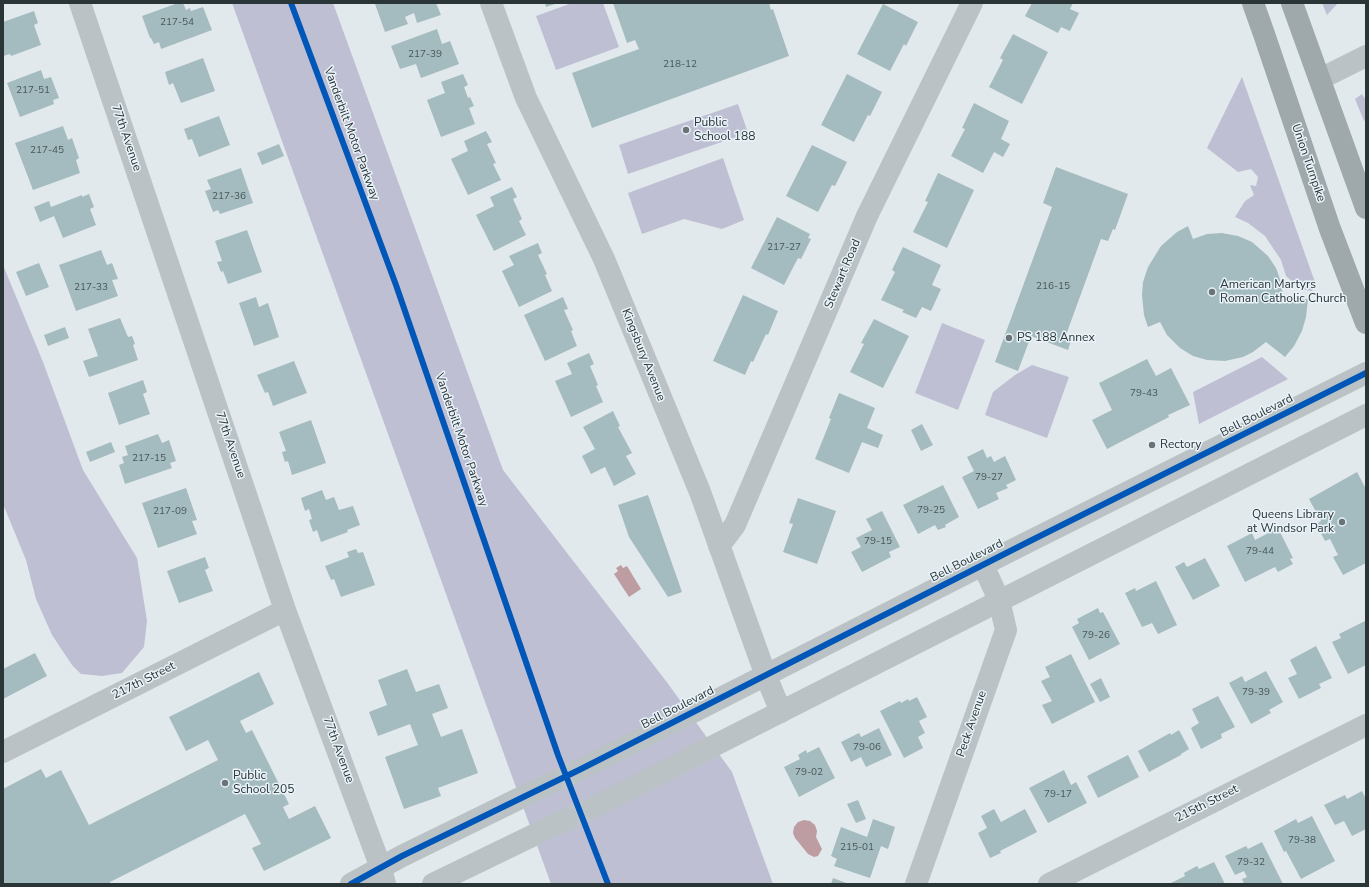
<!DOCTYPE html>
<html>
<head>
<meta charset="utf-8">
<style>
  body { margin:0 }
  #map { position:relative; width:1369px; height:887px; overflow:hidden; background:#e2e9ec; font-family:"Nunito Sans",sans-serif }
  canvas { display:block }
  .frame { position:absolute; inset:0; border:4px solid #293536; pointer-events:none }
</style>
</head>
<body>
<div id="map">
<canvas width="1369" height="887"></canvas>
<div class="frame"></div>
</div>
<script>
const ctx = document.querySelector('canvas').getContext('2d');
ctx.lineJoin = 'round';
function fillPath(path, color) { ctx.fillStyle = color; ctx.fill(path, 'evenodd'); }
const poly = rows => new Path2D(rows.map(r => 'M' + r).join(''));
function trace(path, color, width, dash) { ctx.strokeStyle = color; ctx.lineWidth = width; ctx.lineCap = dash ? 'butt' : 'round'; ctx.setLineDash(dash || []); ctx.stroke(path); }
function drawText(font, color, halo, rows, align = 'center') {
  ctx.font = font + ' "Nunito Sans",sans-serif'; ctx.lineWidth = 3; ctx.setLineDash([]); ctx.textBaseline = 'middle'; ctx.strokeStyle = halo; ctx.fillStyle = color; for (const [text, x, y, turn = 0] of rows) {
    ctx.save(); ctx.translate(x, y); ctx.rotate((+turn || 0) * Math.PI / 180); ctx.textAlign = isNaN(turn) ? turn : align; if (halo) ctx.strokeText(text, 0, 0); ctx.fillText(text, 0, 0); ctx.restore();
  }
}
fillPath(poly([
  [232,3,333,3,503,470,666,681,732,772,773,884,551,884],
  [572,3,603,3,619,47,556,70,536,16],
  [1322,3,1338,3,1327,15],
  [1242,77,1316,285,1312,291,1300,289,1286,276,1281,260,1265,236,1248,223,1235,217,1245,201,1254,195,1250,185,1256,186,1258,177,1251,169,1238,172,1207,148],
  [1362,94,1366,100,1366,119,1364,121,1355,99],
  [738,104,748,133,628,174,619,145],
  [723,158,744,220,722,229,684,219,642,234,628,193],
  [3,265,43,362,83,470,137,558,147,621,144,647,122,673,102,676,81,674,72,665,52,635,36,599,26,560,3,504],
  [942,323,985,340,958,410,915,393],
  [1262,357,1288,379,1199,424,1193,392],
  [1032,365,1069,377,1047,438,985,415,993,392,1015,375]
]), '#bfbfd4');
fillPath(poly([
  [621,565,623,568,627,566,641,589,629,597,614,574,618,571,616,568],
  [804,820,810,821,815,825,817,831,816,837,822,849,818,856,814,857,808,854,795,838,793,833,794,827,798,822]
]), '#be9da2');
fillPath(poly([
  [178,3,183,3,186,10,190,8,191,11,203,7,212,30,161,49,159,42,154,44,151,38,150,38,142,16],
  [379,3,436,3,441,15,417,23,414,13,405,17,408,24,385,32,375,4],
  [545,3,558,3,546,7],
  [613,3,703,3,703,4,707,3,769,3,771,10,773,9,789,56,592,128,572,73,639,49,635,40,627,43],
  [1032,3,1073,3,1070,9,1079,13,1070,31,1061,27,1058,33,1025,16],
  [883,4,918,22,906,46,904,44,890,71,857,54],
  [34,11,38,23,34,25,41,45,11,56,10,54,3,56,3,22],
  [437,29,442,44,450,41,459,64,421,78,416,64,400,69,391,46],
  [1013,34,1048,52,1022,104,989,87,1003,60,1000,58],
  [203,58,215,91,181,103,173,83,169,85,165,72],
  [41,70,44,79,51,77,59,98,53,100,54,104,20,117,7,83],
  [463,74,468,85,464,87,468,98,470,97,474,106,469,108,475,124,441,137,427,100,445,93,441,82],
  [847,74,882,92,870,116,868,115,854,142,821,125],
  [974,103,1009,121,1001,139,1010,144,1003,157,994,152,983,173,951,156,965,129,962,128],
  [219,116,230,145,199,157,192,139,188,140,184,129],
  [63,126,68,140,72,138,79,158,76,160,80,173,33,190,15,143],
  [486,131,492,142,487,144,496,163,493,164,501,180,468,195,451,159,468,151,464,141],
  [279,144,284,156,262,165,257,153],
  [812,145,847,162,835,186,832,185,818,212,786,196],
  [1056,167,1128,194,1115,230,1113,229,1108,241,1101,239,1066,335,1072,338,1068,350,1031,336,1018,371,995,362,1052,207,1043,203],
  [241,168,253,203,220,214,218,210,213,212,205,191,211,189,207,180],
  [938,173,974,190,947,248,913,232,928,202,925,201],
  [512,187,517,197,513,199,522,219,519,221,526,235,494,251,476,215,494,206,490,197],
  [89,194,94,207,90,209,96,225,63,238,54,216,40,222,34,207,49,201,51,207,82,195,82,197],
  [777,217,810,234,808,238,811,239,801,259,798,258,784,285,751,268],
  [1188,226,1193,239,1207,234,1222,233,1238,236,1252,242,1268,256,1276,268,1281,282,1283,297,1308,299,1306,317,1302,331,1294,346,1285,357,1266,342,1253,352,1243,357,1225,361,1207,360,1193,356,1180,348,1167,335,1160,322,1148,327,1144,315,1142,295,1143,282,1148,267,1161,246,1177,232],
  [247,230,262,272,228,284,223,271,221,272,217,262,222,261,215,241],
  [538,243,542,253,538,255,547,274,545,275,552,291,519,307,502,271,514,265,509,256],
  [903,247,941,265,932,285,941,289,931,311,922,307,916,318,902,312,904,310,881,300,895,272,892,270],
  [101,250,107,265,112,263,118,279,112,280,118,296,76,311,59,265],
  [39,263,49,287,26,296,16,272],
  [743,295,778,311,768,335,766,334,753,362,751,361,745,375,713,361],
  [256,297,259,307,268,303,279,337,254,346,239,303],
  [563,297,568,309,564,310,573,330,571,331,577,346,545,361,524,315],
  [120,318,128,337,132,336,135,344,133,345,138,360,89,377,83,361,98,356,88,329],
  [874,319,909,336,883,388,850,372,864,344,861,343],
  [65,327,69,338,48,346,44,335],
  [589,353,594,364,590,366,598,385,596,386,603,402,571,417,555,381,572,374,567,363],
  [1147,359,1156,376,1171,368,1190,405,1168,415,1169,417,1107,449,1092,420,1112,410,1099,383],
  [294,361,307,393,273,406,268,392,265,393,257,375],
  [143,380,147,392,143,394,150,414,119,425,108,393],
  [839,393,875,408,867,428,883,435,878,448,862,442,849,473,815,459,831,419,829,418],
  [613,411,620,426,618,427,632,453,626,456,636,474,614,486,605,467,591,474,582,456,595,449,583,427],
  [311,420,326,463,292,475,288,461,285,462,282,452,286,451,279,432],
  [922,424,933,445,921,451,911,430],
  [158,434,162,443,169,440,176,461,170,463,172,468,125,484,119,465,124,463,122,457,128,455,125,446],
  [111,442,115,452,90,462,86,452],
  [983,449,987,458,991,456,994,462,1005,456,1016,480,1006,485,1008,488,996,493,999,499,978,509,962,477,974,471,967,457],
  [1357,472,1366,489,1366,563,1343,575,1333,557,1338,555,1330,539,1325,541,1316,524,1321,521,1309,499],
  [943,485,959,517,945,525,946,527,938,530,935,525,918,534,903,505],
  [186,488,197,520,192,521,197,534,158,548,142,503],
  [322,490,326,500,334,497,339,510,353,506,360,525,347,530,348,532,321,542,317,530,313,532,309,520,312,519,309,509,305,511,301,498],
  [648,495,682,592,668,597,629,537,618,505],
  [798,498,836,511,817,564,783,552,793,524,789,523],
  [882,511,900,547,889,552,891,557,862,572,851,552,861,547,856,538,872,530,866,519],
  [1278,528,1293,558,1290,559,1293,564,1278,572,1275,567,1245,582,1227,546,1252,533,1255,540],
  [356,549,358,553,363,552,375,585,341,597,334,579,331,580,325,566,349,557,347,552],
  [205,557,209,568,205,570,213,591,179,603,167,571],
  [1205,558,1220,586,1193,600,1175,567,1184,562,1187,567],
  [1156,581,1177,625,1158,634,1152,623,1142,627,1125,593,1135,588,1136,591],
  [1098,608,1100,613,1103,612,1120,644,1089,660,1072,627,1079,623,1077,619],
  [1365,621,1366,624,1366,665,1348,674,1332,642,1341,638,1339,634],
  [1316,646,1332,678,1319,684,1321,688,1299,699,1288,678,1297,674,1290,660],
  [35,653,47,676,3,699,3,669],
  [1071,654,1095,702,1052,724,1042,705,1052,701,1041,681,1050,677,1045,667],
  [407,669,416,692,439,684,448,708,432,714,441,737,462,729,478,773,438,788,441,796,404,809,385,757,418,745,410,724,378,736,369,712,387,705,378,680],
  [1266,671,1283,702,1269,710,1271,713,1251,724,1229,683,1242,676,1245,682],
  [259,672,274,704,240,721,246,733,252,730,289,804,283,807,289,819,315,806,331,838,264,871,252,848,261,844,245,814,110,882,110,884,3,884,3,789,41,769,46,778,61,770,89,825,218,760,208,740,186,751,169,717],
  [1101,678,1110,697,1100,702,1090,684],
  [1218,696,1235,727,1221,734,1222,738,1201,749,1191,728,1199,723,1192,709],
  [917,697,927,717,919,721,925,733,918,737,923,748,904,758,880,711,900,701,901,703,908,699,909,701],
  [879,728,892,755,866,767,861,757,851,762,841,742,859,733,861,737],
  [1179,730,1189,749,1181,754,1181,755,1149,772,1138,751,1170,733,1171,735],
  [819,747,835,778,799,797,784,767,800,759,798,755,806,750,807,753],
  [1128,755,1139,777,1098,798,1087,776],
  [1064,770,1071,785,1076,782,1087,803,1048,823,1029,788],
  [1362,791,1366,799,1366,829,1352,836,1344,821,1335,825,1324,805,1345,795,1347,799],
  [858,800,866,819,856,823,847,804],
  [994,809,1001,822,1025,809,1037,832,1000,851,1001,853,990,858,978,833,987,828,981,816],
  [1312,816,1335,861,1301,879,1286,851,1284,852,1274,831,1296,819,1298,823],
  [873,819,895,827,888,849,881,846,870,878,834,866,837,859,831,856,841,827,867,837],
  [1262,842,1283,884,1244,884,1242,879,1247,877,1244,871,1235,875,1225,856,1246,846,1248,849],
  [1214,862,1225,884,1169,884,1185,876,1184,873,1197,866,1199,869],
  [833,878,849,884,831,884]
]), '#a4bcbf');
trace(poly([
  [553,782,579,770],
  [567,819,593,807]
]), '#bdc5c8', 22, [22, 11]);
trace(poly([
  [80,3,285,610,381,868,385,884],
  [491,3,526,98,604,259,700,492,766,676,781,712],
  [1320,79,1366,56],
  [719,546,735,525,867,216,972,3],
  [3,752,285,610],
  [579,770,1026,543,1366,373],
  [593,807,1366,415],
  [351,884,402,856,553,782],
  [433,884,567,819],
  [916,884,1006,630,999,600,983,565],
  [1049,884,1366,725]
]), '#bac2c6', 22);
trace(poly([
  [1253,3,1264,34,1330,229,1366,323],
  [1292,3,1366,208]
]), '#9fa8ab', 22);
trace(poly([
  [291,3,396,285,558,755,608,884],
  [351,884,402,856,579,770,1026,543,1366,373]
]), '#0057b8', 6);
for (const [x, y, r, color] of [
  [686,130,4,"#6a7476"],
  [1212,292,4,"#6a7476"],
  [1009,338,4,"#6a7476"],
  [1152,445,4,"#6a7476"],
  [1342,522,4,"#6a7476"],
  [225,783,4,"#6a7476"]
]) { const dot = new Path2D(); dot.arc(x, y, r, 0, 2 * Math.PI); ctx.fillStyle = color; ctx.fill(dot); trace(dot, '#e9f3f9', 1.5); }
drawText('10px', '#485758', null, [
  ["217-54",177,23],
  ["217-39",425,55],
  ["218-12",680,65],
  ["217-51",33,91],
  ["217-45",47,151],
  ["217-36",229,197],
  ["217-27",784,248],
  ["216-15",1053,287],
  ["217-33",91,288],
  ["79-43",1144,394],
  ["217-15",149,459],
  ["79-27",989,478],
  ["79-25",931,511],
  ["217-09",170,512],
  ["79-15",878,542],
  ["79-44",1260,552],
  ["79-26",1096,636],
  ["79-39",1256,693],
  ["79-06",867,748],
  ["79-02",809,773],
  ["79-17",1058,795],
  ["79-38",1302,841],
  ["215-01",857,848],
  ["79-32",1251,863]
]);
drawText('12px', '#293536', '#e9f3f9', [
  ["Public",694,123],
  ["School 188",694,137],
  ["American Martyrs",1220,285],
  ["Roman Catholic Church",1220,299],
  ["PS 188 Annex",1017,338],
  ["Rectory",1160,445],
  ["Queens Library",1334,515,"right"],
  ["at Windsor Park",1334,529,"right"],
  ["Public",233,776],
  ["School 205",233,790]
], 'left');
drawText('12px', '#293536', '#e9f3f9', [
  ["Vanderbilt Motor Parkway",351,134,70],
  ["77th Avenue",126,138,71],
  ["Union Turnpike",1308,163,71],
  ["Stewart Road",843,274,-67],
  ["Kingsbury Avenue",643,355,68],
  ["Bell Boulevard",1257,416,-27],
  ["Vanderbilt Motor Parkway",461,440,71],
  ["77th Avenue",230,445,71],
  ["Bell Boulevard",967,561,-27],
  ["217th Street",144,681,-27],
  ["Bell Boulevard",678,708,-27],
  ["Peck Avenue",972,724,-71],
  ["77th Avenue",338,750,70],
  ["215th Street",1207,804,-27]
]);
</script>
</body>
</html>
